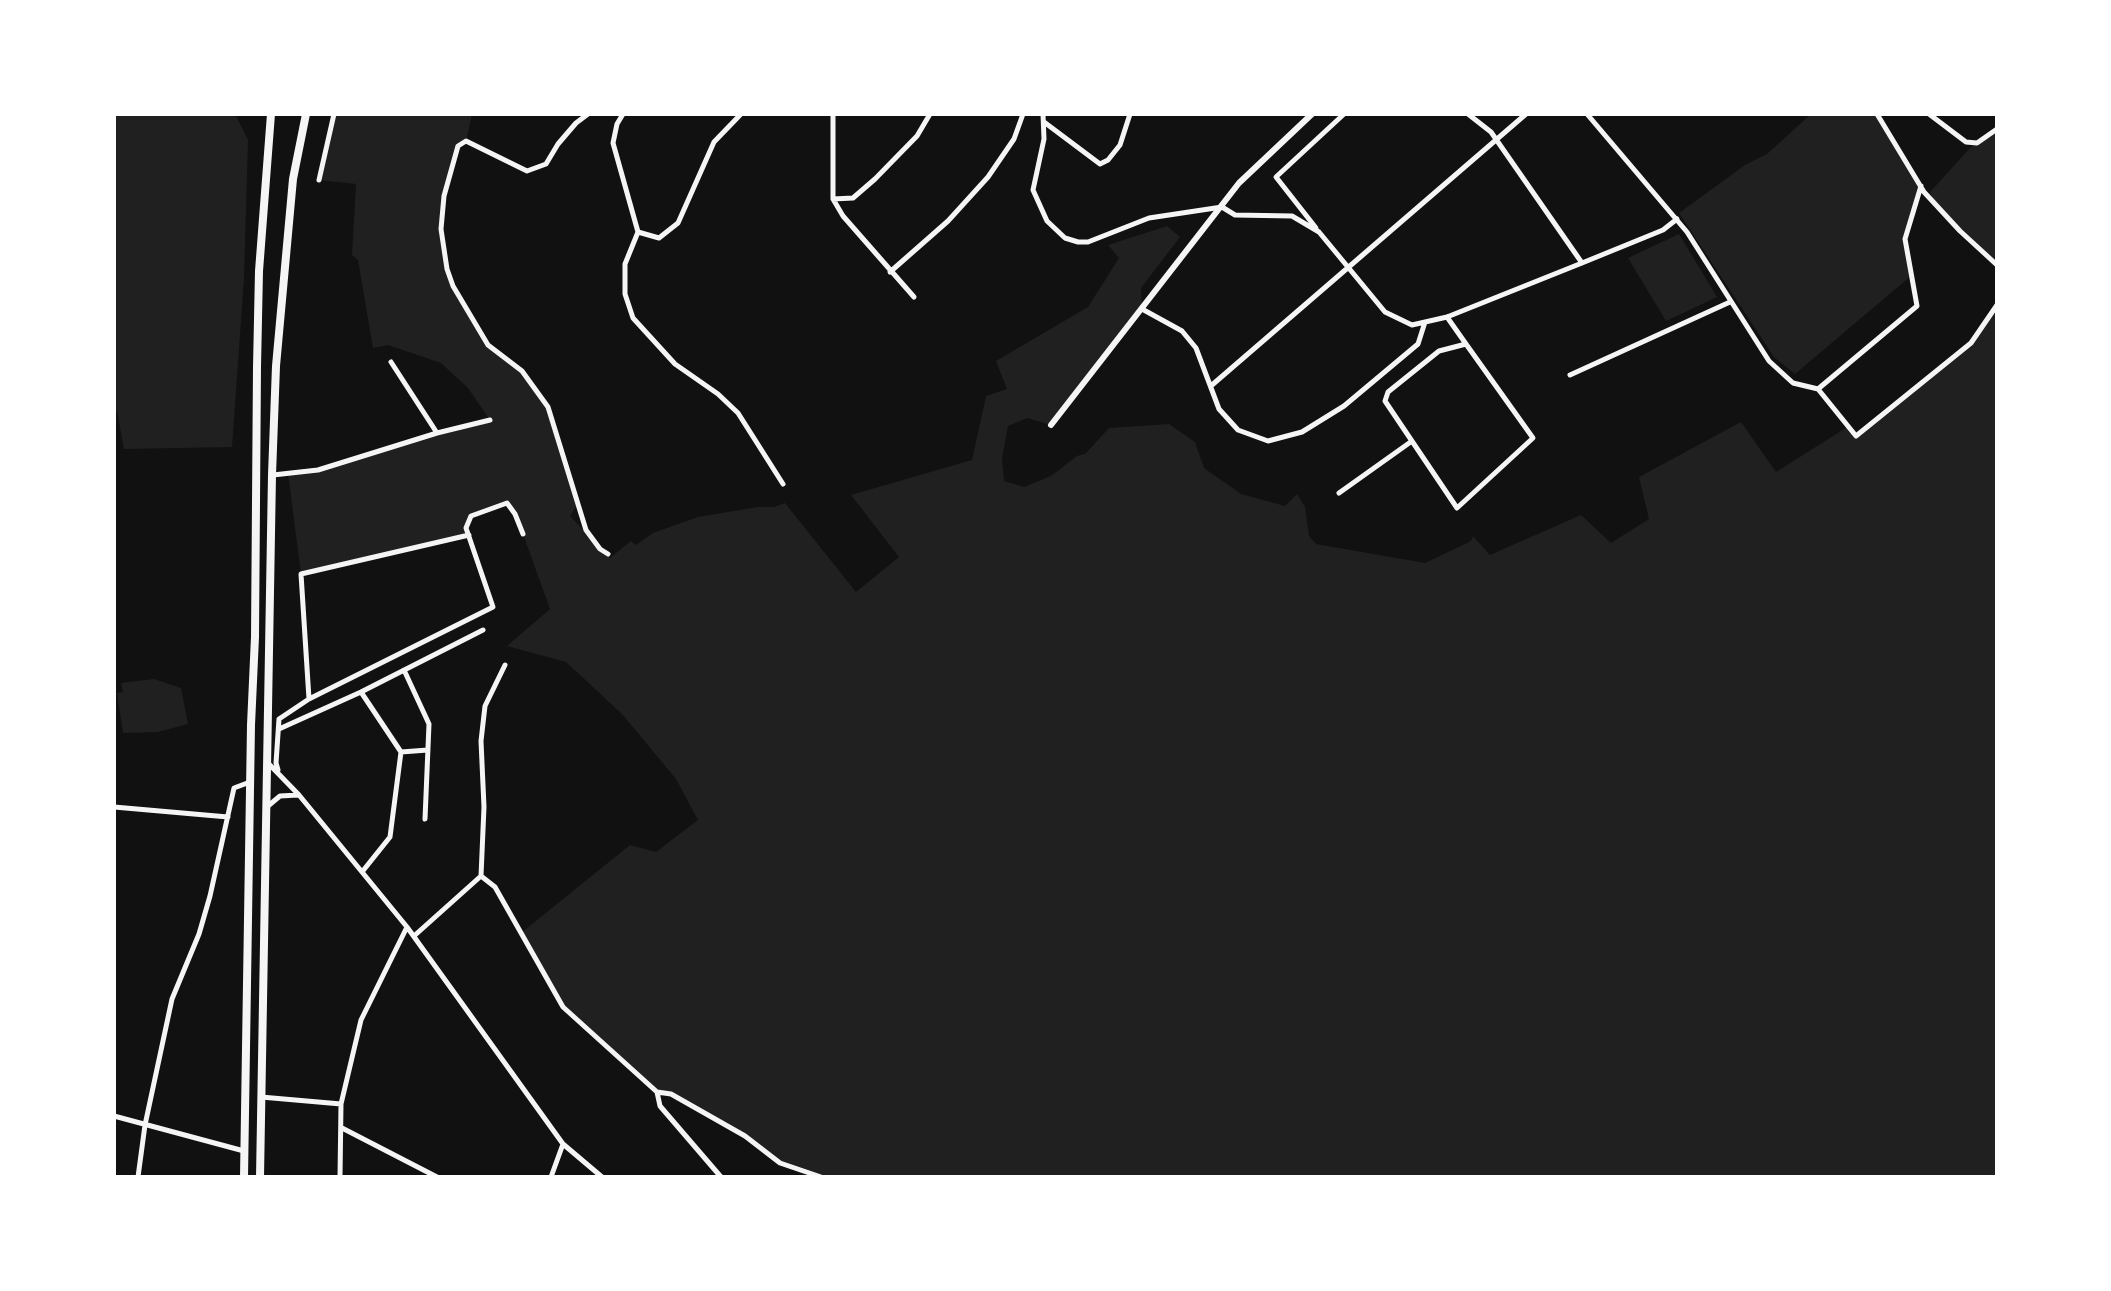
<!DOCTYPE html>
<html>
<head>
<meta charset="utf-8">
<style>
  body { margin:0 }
  #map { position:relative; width:2111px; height:1291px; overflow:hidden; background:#111; font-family:"Varela Round",sans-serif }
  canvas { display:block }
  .frame { position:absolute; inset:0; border:116px solid #fff; pointer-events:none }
</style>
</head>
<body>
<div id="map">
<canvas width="2111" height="1291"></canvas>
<div class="frame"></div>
</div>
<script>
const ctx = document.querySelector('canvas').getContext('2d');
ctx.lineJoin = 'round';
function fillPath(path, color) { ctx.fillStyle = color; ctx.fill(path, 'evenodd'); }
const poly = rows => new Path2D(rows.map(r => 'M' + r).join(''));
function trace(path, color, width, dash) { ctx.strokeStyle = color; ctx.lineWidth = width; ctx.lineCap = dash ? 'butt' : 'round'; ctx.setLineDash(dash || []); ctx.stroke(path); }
fillPath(poly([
  [114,114,235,114,248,140,244,278,232,447,124,449,117,411,114,410],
  [334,114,472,114,466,141,458,146,451,166,441,229,447,269,473,323,488,345,522,371,548,407,577,505,570,516,610,558,631,541,636,545,653,533,698,517,758,507,774,507,785,503,856,592,899,557,851,495,972,460,986,396,1007,389,996,361,1088,307,1119,258,1108,245,1167,226,1180,237,1141,288,1142,309,1051,425,1027,418,1008,426,1002,458,1004,481,1024,487,1051,476,1077,456,1085,454,1109,428,1169,424,1195,442,1204,468,1241,494,1285,506,1297,494,1305,507,1309,536,1316,544,1425,563,1471,541,1473,536,1490,555,1581,515,1611,543,1649,519,1639,477,1741,422,1776,472,1849,426,1856,435,1971,343,1997,305,1997,1177,812,1177,780,1163,745,1136,671,1094,657,1092,563,1007,521,933,630,845,656,852,698,820,676,779,622,714,566,662,507,646,550,609,523,534,506,503,471,516,466,528,469,535,301,574,288,473,318,470,490,420,468,388,441,363,388,345,373,348,358,260,352,255,356,184,319,180],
  [1811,114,1877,114,1921,186,1905,239,1912,275,1795,374,1774,357,1679,213,1745,165,1767,154],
  [1997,129,1997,265,1937,209,1930,192,1970,148],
  [1679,234,1717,297,1666,321,1628,258],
  [154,679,181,688,188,724,158,732,123,733,117,693,123,692,121,683]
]), '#202020');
trace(poly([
  [588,114,576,123,558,144,546,164,527,171,466,141,458,146,444,196,441,229,447,269,453,286,488,345,522,371,548,407,586,530,600,549,608,554],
  [623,114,617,124,613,143,638,232,625,264,625,294,633,318,675,364,718,394,738,413,783,484],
  [833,114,833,199,843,216,914,297],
  [1043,114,1044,139,1033,190,1047,221,1065,238,1078,242,1088,242,1149,218,1222,207,1235,215,1292,216,1319,232,1385,312,1412,325,1447,317,1582,263,1663,230,1677,219],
  [1468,114,1491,132,1582,263],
  [1587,114,1687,232,1769,361,1793,383,1818,389,1856,436,1971,343,1997,305],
  [1877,114,1924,192,1960,231,1997,265],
  [1929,114,1966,142,1977,143,1997,129],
  [1044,122,1100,164,1108,160,1120,145,1130,114],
  [319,180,334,114],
  [833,199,853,198,875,179,917,136,930,114],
  [1316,228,1276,177,1344,114],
  [638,232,659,238,678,223,714,142,741,114],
  [890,272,948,221,988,177,1014,139,1023,114],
  [1142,309,1182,331,1196,348,1219,409,1238,430,1268,441,1302,432,1344,406,1418,344,1425,322],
  [1447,317,1466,344,1533,438,1457,508,1385,401,1388,392,1439,351,1466,344],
  [391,362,437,433],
  [1570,375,1730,302],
  [1212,385,1526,114],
  [1818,389,1917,306,1905,239,1921,186],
  [273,475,318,470,437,433,490,420],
  [1339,493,1412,441],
  [404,670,429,724,425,819],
  [361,692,401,752,390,837,362,872],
  [309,699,301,574,469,535],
  [279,729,361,692,483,630],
  [401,752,428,750],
  [267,762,299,795,407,927,563,1144,602,1177],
  [278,770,276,763,279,719,309,699,493,607,466,528,471,516,507,503,515,514,523,534],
  [268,806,280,796,298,795],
  [114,807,228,817],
  [481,876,495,887,563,1007,657,1092,660,1106,721,1177],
  [414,936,481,876,484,807,481,741,485,706,505,665],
  [657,1092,671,1094,745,1136,780,1163,821,1177],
  [261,1097,341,1104],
  [114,1116,244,1151],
  [342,1128,437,1177],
  [138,1177,145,1125,172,999,199,934,210,896,234,788,250,782],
  [340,1177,341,1104,361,1020,407,927],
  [551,1177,563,1144]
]), '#f5f5f5', 5);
trace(poly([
  [1051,425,1239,183,1312,114]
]), '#f5f5f5', 6);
trace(poly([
  [244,1177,251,725,255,637,257,367,259,271,271,114],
  [260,1177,272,475,276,366,293,179,306,114]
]), '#f5f5f5', 8);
</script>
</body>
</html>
